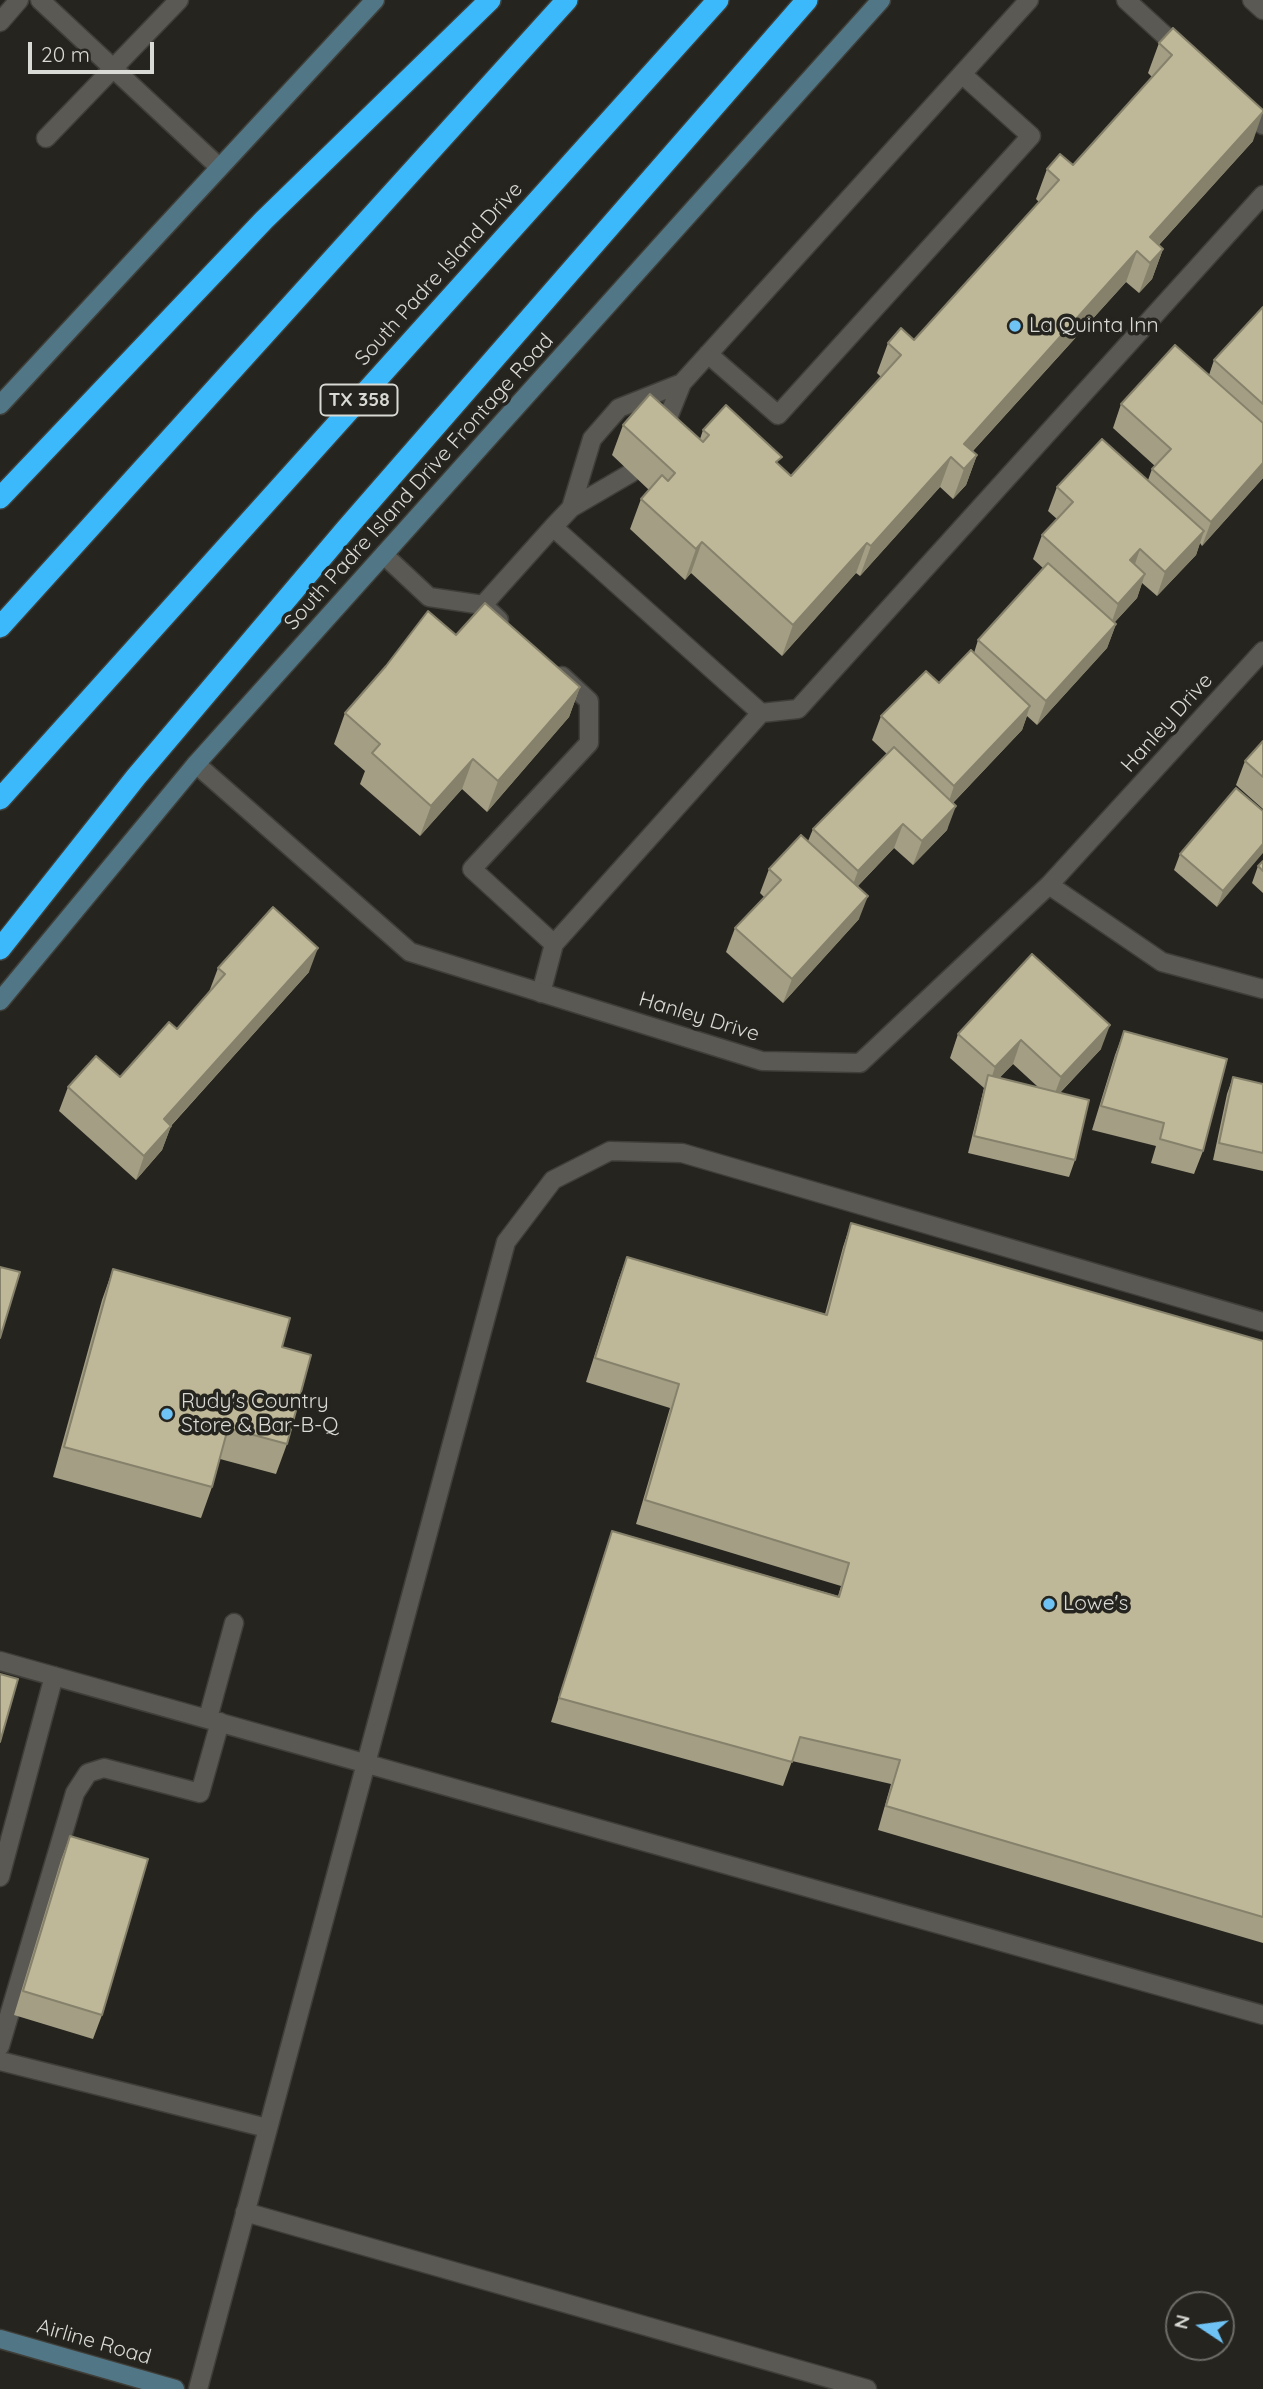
<!DOCTYPE html>
<html>
<head>
<meta charset="utf-8">
<style>
  body { margin:0 }
  #map { position:relative; width:1263px; height:2389px; overflow:hidden; background:#25241e; font-family:Quicksand,sans-serif }
  canvas { display:block }
  .north { position:absolute; left:1165px; top:2291px; width:70px; height:70px; box-sizing:border-box; background:#25241e; border:2px solid #6d6c67; border-radius:50%; rotate:283deg; font-size:19px; font-weight:700; line-height:28px; text-align:center; color:#d9d9d5 }
  .north::after { content:''; display:block; margin:auto; width:24px; height:32px; background:#6fc2f4; clip-path:polygon(50% 0,100% 100%,50% 72%,0 100%) }
  .scale { position:absolute; left:28px; top:42px; width:126px; height:32px; box-sizing:border-box; border:4px solid #d9d9d5; border-top:0; padding-left:9px; font-size:21px; line-height:24px; white-space:nowrap; color:#d9d9d5; -webkit-text-stroke:5px #25241e; paint-order:stroke }
</style>
</head>
<body>
<div id="map">
<canvas width="1263" height="2389"></canvas>
<div class="north">N</div>
<div class="scale">20 m</div>
</div>
<script>
const ctx = document.querySelector('canvas').getContext('2d');
ctx.lineJoin = 'round';
const poly = rows => new Path2D(rows.map(r => 'M' + r).join(''));
function trace(path, color, width, dash) { ctx.strokeStyle = color; ctx.lineWidth = width; ctx.lineCap = dash ? 'butt' : 'round'; ctx.setLineDash(dash || []); ctx.stroke(path); }
function fillPath(path, color) { ctx.fillStyle = color; ctx.fill(path, 'evenodd'); }
function drawText(font, color, halo, rows, align = 'center') {
  ctx.font = font + ' Quicksand,sans-serif'; ctx.lineWidth = 7; ctx.setLineDash([]); ctx.textBaseline = 'middle'; ctx.strokeStyle = halo; ctx.fillStyle = color; for (const [text, x, y, turn = 0] of rows) {
    ctx.save(); ctx.translate(x, y); ctx.rotate((+turn || 0) * Math.PI / 180); ctx.textAlign = isNaN(turn) ? turn : align; if (halo) ctx.strokeText(text, 0, 0); ctx.fillText(text, 0, 0); ctx.restore();
  }
}
const lane = poly([
  [40,0,219,167],
  [1126,0,1183,52],
  [1252,0,1263,10],
  [0,22,19,0],
  [1242,106,1263,125],
  [46,138,179,0],
  [708,354,778,415,1031,136,963,75],
  [682,383,1029,0],
  [571,508,631,473],
  [553,527,571,508,592,439,619,408,682,383,661,435],
  [384,555,429,597,483,605],
  [499,620,483,605,553,527,761,713,554,944,541,993],
  [761,713,798,709,1263,195],
  [554,944,472,869,589,743,589,701,562,676],
  [0,1661,1263,2015],
  [208,1718,234,1623],
  [0,1877,54,1676],
  [0,2046,75,1793,88,1773,104,1768,200,1793,220,1722],
  [0,2061,267,2128],
  [245,2212,867,2389],
  [198,2389,506,1242,553,1180,610,1151,682,1153,1263,1322]
]);
const street = poly([
  [196,764,410,952,762,1061,860,1063,1049,885,1263,651],
  [1049,885,1162,962,1263,989]
]);
const secondary = poly([
  [0,405,375,0],
  [0,1001,196,764,881,0],
  [0,2339,175,2389]
]);
const highway = poly([
  [0,498,264,220,490,0],
  [0,627,567,0],
  [0,799,718,0],
  [0,949,136,777,346,529,807,0]
]);
trace(lane, '#3f3e39', 21);
trace(street, '#3f3e39', 21);
trace(secondary, '#3f3e39', 21);
trace(highway, '#3f3e39', 24);
trace(lane, '#5b5953', 18);
trace(street, '#5b5953', 18);
trace(secondary, '#517685', 18);
trace(highway, '#3bb9fb', 21);
fillPath(poly([
  [1173,28,1253,141,1159,245,1163,249,1152,279,1139,293,1126,282,973,451,977,455,966,485,953,499,940,487,860,576,856,573,782,656,691,573,685,580,630,529,641,499,649,490,612,455,623,425,700,439,703,430,779,465,791,476,881,377,877,373,888,343,914,340,1039,202,1036,199,1047,169,1073,165,1152,77,1148,73,1159,43],
  [1263,307,1263,478,1202,546,1200,543,1196,555,1157,596,1142,583,1137,598,1114,623,1116,624,1107,648,1037,725,1027,716,1022,730,953,803,947,830,913,865,894,848,858,886,859,919,783,1003,726,952,735,928,764,897,760,893,769,869,808,841,813,829,887,754,872,740,881,716,939,683,974,653,978,640,1043,568,1033,559,1042,535,1057,519,1048,511,1057,487,1148,480,1152,469,1155,466,1113,428,1121,404,1209,375,1214,360],
  [456,635,580,687,569,717,487,812,462,789,420,836,360,784,365,771,334,744,345,713],
  [1263,741,1263,809,1236,785,1245,761],
  [1263,811,1217,907,1174,870,1180,854],
  [1263,861,1263,893,1252,883,1258,866],
  [218,968,309,972,171,1126,162,1150,136,1180,59,1111,68,1087,120,1077,177,1029,209,992],
  [1124,1031,1203,1151,1194,1174,1151,1163,1156,1146,1092,1130,1115,1055],
  [958,1034,1101,1049,1060,1093,1075,1160,1069,1177,968,1153,984,1088,950,1058],
  [1013,1064,1038,1087,999,1078],
  [1233,1077,1263,1084,1263,1171,1213,1160,1227,1094],
  [851,1223,1263,1341,1263,1943,878,1830,891,1784,792,1761,783,1786,551,1722,604,1555,612,1531,838,1596,841,1586,636,1524,670,1408,586,1382,618,1281,627,1257,825,1314,843,1247],
  [113,1269,282,1347,287,1444,276,1474,220,1459,212,1487,201,1518,53,1477,102,1300],
  [70,1836,102,2015,93,2039,14,2015,61,1860]
]), '#a39e84');
fillPath(poly([
  [1263,112,1253,141,1146,259,1150,237],
  [1163,249,1152,279,1139,293,1150,263],
  [1137,251,1126,282,960,465,964,444],
  [977,455,966,485,953,499,964,469],
  [951,457,940,487,860,576,871,546],
  [1263,463,1263,478,1202,546,1211,522],
  [1204,531,1196,555,1157,596,1165,572],
  [702,542,691,573,685,580,696,549],
  [867,543,856,573,782,656,793,625],
  [1140,549,1132,573,1130,560],
  [1145,574,1137,598,1110,627,1118,604],
  [1116,624,1107,648,1037,725,1046,701],
  [580,687,569,717,487,812,498,781],
  [1030,706,1022,730,946,810,954,786],
  [473,759,462,789,420,836,431,806],
  [956,806,947,830,913,865,922,841],
  [903,824,894,848,849,895,858,871],
  [1263,844,1263,853,1217,907,1223,891],
  [868,896,859,919,783,1003,792,979],
  [318,948,309,972,155,1143,164,1119],
  [1110,1025,1101,1049,1052,1101,1061,1077],
  [1021,1040,1013,1064,987,1091,995,1067],
  [171,1126,162,1150,136,1180,144,1156]
]), '#85816b');
const building = poly([
  [1173,28,1263,110,1263,112,1150,237,1163,249,1150,263,1137,251,964,444,977,455,964,469,951,457,871,546,867,543,793,625,702,542,696,549,641,499,662,475,668,481,675,473,623,425,650,394,703,442,709,435,703,430,726,405,782,457,776,462,791,476,901,355,888,343,901,328,914,340,1059,180,1047,169,1060,154,1073,165,1172,55,1159,43,1173,28],
  [1263,307,1263,404,1214,360,1263,307],
  [1175,345,1263,423,1263,463,1211,522,1152,469,1171,449,1121,404,1175,345],
  [1102,439,1204,531,1165,572,1140,549,1130,560,1145,574,1118,604,1042,535,1073,502,1057,487,1102,439],
  [1048,563,1116,624,1046,701,978,640,1048,563],
  [485,603,580,687,498,781,473,759,431,806,372,753,380,744,345,713,386,666,428,611,456,635,485,603],
  [971,650,1030,706,954,786,881,716,926,671,939,683,971,650],
  [1263,741,1263,777,1245,761,1263,741],
  [894,747,956,806,922,841,903,824,858,871,813,829,894,747],
  [1236,788,1263,811,1263,844,1223,891,1180,854,1236,788],
  [801,835,868,896,792,979,735,928,781,880,769,869,801,835],
  [1263,861,1263,871,1258,866,1263,861],
  [273,907,318,948,164,1119,171,1126,144,1156,68,1087,96,1056,120,1077,169,1022,177,1029,225,974,218,968,273,907],
  [1032,954,1110,1025,1061,1077,1021,1040,995,1067,958,1034,1032,954],
  [1124,1031,1227,1059,1203,1151,1160,1139,1164,1123,1101,1106,1124,1031],
  [988,1075,1089,1100,1075,1160,974,1136,988,1075],
  [1233,1077,1263,1084,1263,1153,1219,1143,1233,1077],
  [851,1223,1263,1341,1263,1917,886,1806,900,1760,800,1737,792,1762,559,1698,612,1531,839,1597,849,1563,645,1500,679,1384,595,1358,627,1257,827,1315,851,1223],
  [0,1267,20,1272,0,1338,0,1267],
  [113,1269,290,1318,282,1347,311,1355,287,1444,228,1428,212,1487,64,1447,113,1269],
  [0,1674,18,1679,0,1742,0,1674],
  [70,1836,148,1859,102,2015,23,1991,70,1836]
]);
fillPath(building, '#beb899');
trace(building, '#85816b', 2);
for (const [x, y, r, color] of [
  [1015,326,7,"#6fc2f4"],
  [167,1414,7,"#6fc2f4"],
  [1049,1604,7,"#6fc2f4"]
]) { const dot = new Path2D(); dot.arc(x, y, r, 0, 2 * Math.PI); ctx.fillStyle = color; ctx.fill(dot); trace(dot, '#25241e', 2.5); }
for (const [x, y, w] of [
  [359,400,77]
]) { const box = new Path2D(); box.roundRect(x - w / 2, y - 15.5, w, 31, 5); ctx.fillStyle = '#25241e'; ctx.fill(box); trace(box, '#d9d9d5', 2); }
drawText('bold 19px', '#d9d9d5', null, [
  ["TX 358",359,400]
]);
drawText('21px', '#d9d9d5', '#25241e', [
  ["South Padre Island Drive",439,274,-48],
  ["South Padre Island Drive Frontage Road",419,482,-48],
  ["Hanley Drive",1167,723,-48],
  ["Hanley Drive",699,1017,17],
  ["Airline Road",94,2342,16]
]);
drawText('21px', '#d9d9d5', '#25241e', [
  ["La Quinta Inn",1029,326],
  ["Rudy's Country",181,1402],
  ["Store & Bar-B-Q",181,1426],
  ["Lowe's",1063,1604]
], 'left');
</script>
</body>
</html>
